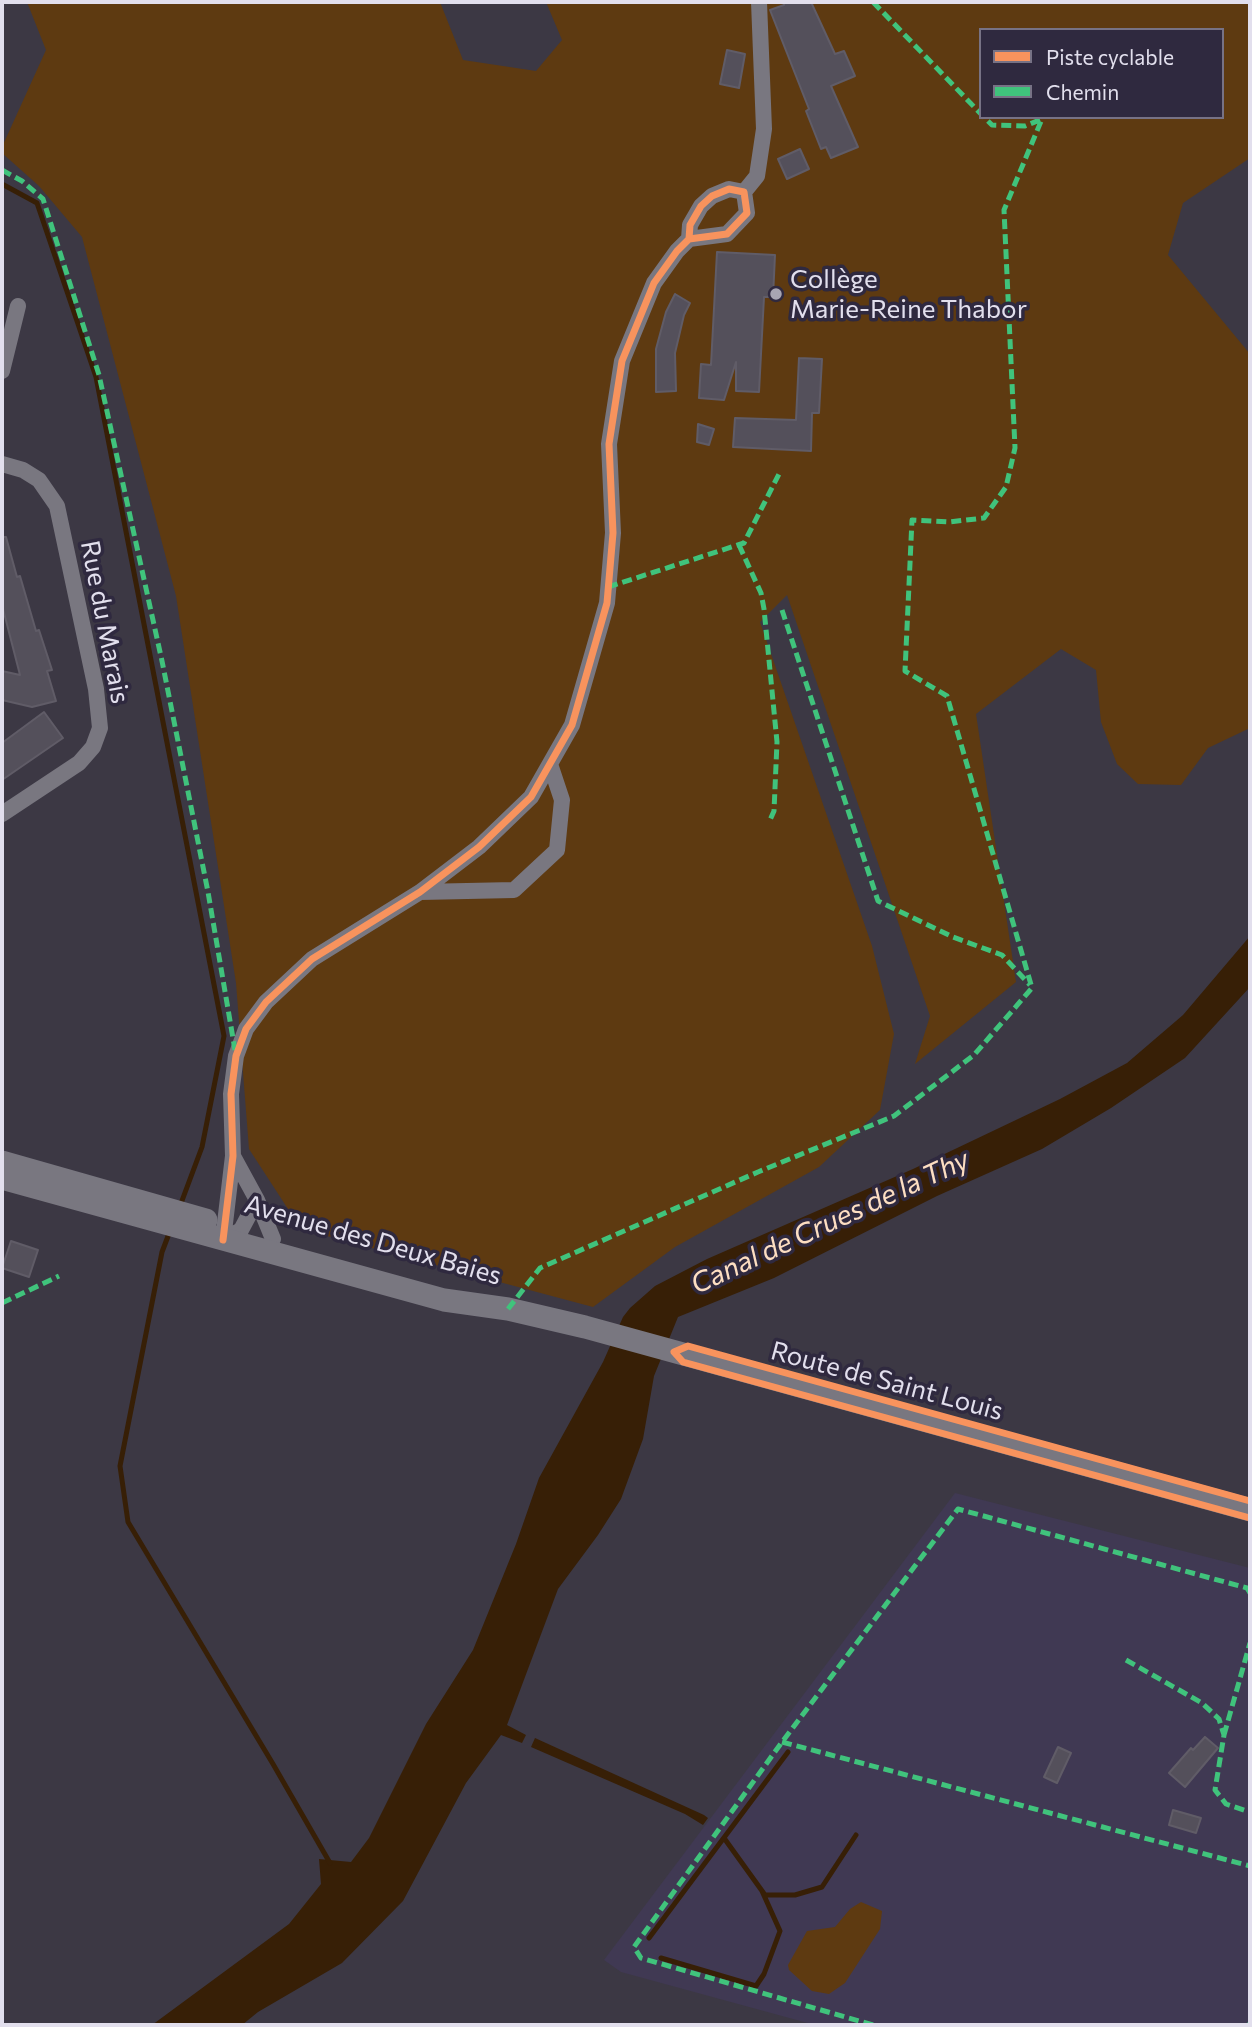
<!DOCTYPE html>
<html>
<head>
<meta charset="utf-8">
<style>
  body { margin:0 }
  #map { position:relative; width:1252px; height:2027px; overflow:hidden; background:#3c3844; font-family:Commissioner,sans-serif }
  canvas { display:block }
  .frame { position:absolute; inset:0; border:4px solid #e2dfed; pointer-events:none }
  .legend { position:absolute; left:979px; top:28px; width:245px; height:91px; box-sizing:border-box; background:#2f293f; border:2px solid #777285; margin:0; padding:9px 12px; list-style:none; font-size:21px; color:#e2dfed }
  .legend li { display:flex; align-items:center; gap:14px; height:35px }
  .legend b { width:35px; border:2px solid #777285 }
</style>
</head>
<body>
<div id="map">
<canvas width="1252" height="2027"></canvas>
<div class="frame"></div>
<ul class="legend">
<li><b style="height:9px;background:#f8935d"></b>Piste cyclable</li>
<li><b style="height:9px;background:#40c37c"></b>Chemin</li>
</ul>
</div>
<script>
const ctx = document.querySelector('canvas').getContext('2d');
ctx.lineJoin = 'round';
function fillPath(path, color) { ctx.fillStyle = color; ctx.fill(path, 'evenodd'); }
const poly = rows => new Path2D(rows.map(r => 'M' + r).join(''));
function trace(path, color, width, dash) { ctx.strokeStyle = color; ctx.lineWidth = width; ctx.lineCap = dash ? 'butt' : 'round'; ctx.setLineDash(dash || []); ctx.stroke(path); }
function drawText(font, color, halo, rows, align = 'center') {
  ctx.font = font + ' Commissioner,sans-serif'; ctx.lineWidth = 7; ctx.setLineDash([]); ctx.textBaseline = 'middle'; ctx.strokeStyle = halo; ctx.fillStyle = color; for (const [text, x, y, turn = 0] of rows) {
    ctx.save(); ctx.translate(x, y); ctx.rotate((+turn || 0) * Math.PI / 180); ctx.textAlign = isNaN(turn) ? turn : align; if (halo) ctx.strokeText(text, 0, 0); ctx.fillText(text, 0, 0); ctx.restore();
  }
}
fillPath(poly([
  [955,1493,1250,1568,1250,2025,815,2025,621,1972,604,1960]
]), '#403953');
fillPath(poly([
  [27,2,440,2,463,60,536,71,562,40,546,2,1250,2,1250,158,1183,203,1168,255,1250,354,1250,728,1208,748,1181,785,1138,784,1117,764,1101,722,1096,670,1061,649,976,714,1016,982,915,1064,930,1016,787,595,760,622,872,946,894,1034,880,1110,819,1167,675,1247,593,1307,301,1229,249,1149,236,983,176,596,82,237,39,186,2,153,2,147,46,50],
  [981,30,1222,30,1222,117,981,117],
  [861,1902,882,1911,880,1929,845,1983,829,1994,812,1991,789,1970,788,1965,807,1931,835,1927,850,1909]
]), '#5e3a11');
fillPath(poly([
  [1250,936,1250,987,1185,1058,1111,1108,1042,1149,937,1196,774,1278,678,1317,654,1376,643,1439,621,1499,598,1535,558,1589,507,1725,526,1735,522,1743,501,1735,466,1783,403,1901,342,1963,258,2012,242,2025,152,2025,289,1924,321,1884,319,1859,351,1862,369,1838,426,1724,473,1650,516,1544,539,1478,603,1362,623,1317,630,1308,655,1286,707,1259,913,1169,1060,1099,1127,1063,1183,1015],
  [535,1738,704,1815,708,1818,703,1825,685,1814,531,1747]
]), '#371f06');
trace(poly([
  [2,184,37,203,96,377,224,1036,202,1147,180,1206],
  [170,1231,162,1252,120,1466,128,1522,273,1764,330,1863],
  [724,1838,765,1895,795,1895,822,1887,856,1835],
  [649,1938,788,1752],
  [661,1958,756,1986,764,1974,780,1931,762,1891]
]), '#371f06', 5);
const building = poly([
  [784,2,811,2,835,54,844,51,855,76,831,86,858,147,831,158,826,147,821,149,806,111,809,109,770,10,784,5,784,2],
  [727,50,745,54,739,88,720,84,727,50],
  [800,149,809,169,787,179,778,159,800,149],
  [717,252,775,255,773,297,764,297,759,392,736,391,736,362,724,400,699,398,701,364,711,365,717,252],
  [675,294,690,303,684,315,675,353,676,391,656,392,656,349,666,312,675,294],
  [799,358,822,359,819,413,812,413,811,451,733,447,735,418,796,420,799,358],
  [698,424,714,429,709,445,697,442,698,424],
  [2,537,6,537,17,577,20,576,36,631,39,630,52,670,47,671,56,701,32,707,2,700,2,671,20,675,2,605,2,537],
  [44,712,63,738,2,780,2,743,44,712],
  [11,1241,38,1250,29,1277,2,1268,11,1241],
  [1205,1737,1218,1748,1185,1787,1169,1773,1191,1748,1193,1750,1205,1737],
  [1058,1747,1071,1753,1057,1783,1044,1777,1058,1747],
  [1173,1810,1201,1818,1196,1833,1169,1825,1173,1810]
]);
fillPath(building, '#54505b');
trace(building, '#605c67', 2);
trace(poly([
  [744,192,757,176,764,129,759,2],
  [2,371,18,306],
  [2,464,23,470,39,480,57,506,96,689,100,728,93,747,79,763,2,814],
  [420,892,514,890,557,850,562,800,550,764],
  [257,1200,273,1239],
  [223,1240,233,1156,231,1094,236,1056,246,1029,266,1002,312,959,420,892,479,847,531,797,572,725,607,603,613,533,609,444,622,361,654,283,677,251,689,239,727,234,747,213,744,192,729,189,712,196,701,206,690,225,689,239],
  [223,1240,241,1230,257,1200,233,1156]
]), '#797780', 16);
trace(poly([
  [2,1162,206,1220],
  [2,1178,444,1300,508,1309,585,1327,1250,1510]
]), '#797780', 23);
trace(poly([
  [873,2,981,114],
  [2,170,22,181,43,199,99,375,162,661,208,892,235,1050],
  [739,545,761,593,764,609,777,742,774,811,770,820],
  [608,587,744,543,781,470],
  [782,610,878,901,953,937,1002,955,1030,985],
  [2,1303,59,1276],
  [508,1309,540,1268,758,1172,894,1116,974,1055,1032,988,947,696,905,671,912,520,949,522,984,518,1006,487,1015,448,1004,210,1042,119,1025,126,992,125,984,117],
  [1126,1660,1202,1703,1219,1719,1224,1735,1215,1790,1226,1804,1250,1812],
  [1224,1735,1250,1643],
  [782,1742,1250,1866],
  [873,2025,641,1958,634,1947,782,1742,958,1509,1247,1588,1250,1593],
  [1249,2025,1250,2023]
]), '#40c37c', 5, [10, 5]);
trace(poly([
  [223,1240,233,1156,231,1094,236,1056,246,1029,266,1002,312,959,420,892,479,847,531,797,572,725,607,603,613,533,609,444,622,361,654,283,677,251,689,239,727,234,747,213,744,192,729,189,712,196,701,206,690,225,689,239],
  [1250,1501,688,1346,674,1352,683,1362,1250,1518]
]), '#f8935d', 7);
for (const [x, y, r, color] of [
  [776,294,7,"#a8a5b2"]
]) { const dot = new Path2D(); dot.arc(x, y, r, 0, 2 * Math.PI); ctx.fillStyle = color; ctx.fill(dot); trace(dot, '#2f293f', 2.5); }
drawText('26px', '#e2dfed', '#2f293f', [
  ["Collège",790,279],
  ["Marie-Reine Thabor",790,309]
], 'left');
drawText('26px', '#e2dfed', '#2f293f', [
  ["Rue du Marais",105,622,79],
  ["Avenue des Deux Baies",373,1240,16],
  ["Route de Saint Louis",887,1381,15]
]);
drawText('italic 28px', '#fddec2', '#2f293f', [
  ["Canal de Crues de la Thy",830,1222,-25]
]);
</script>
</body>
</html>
